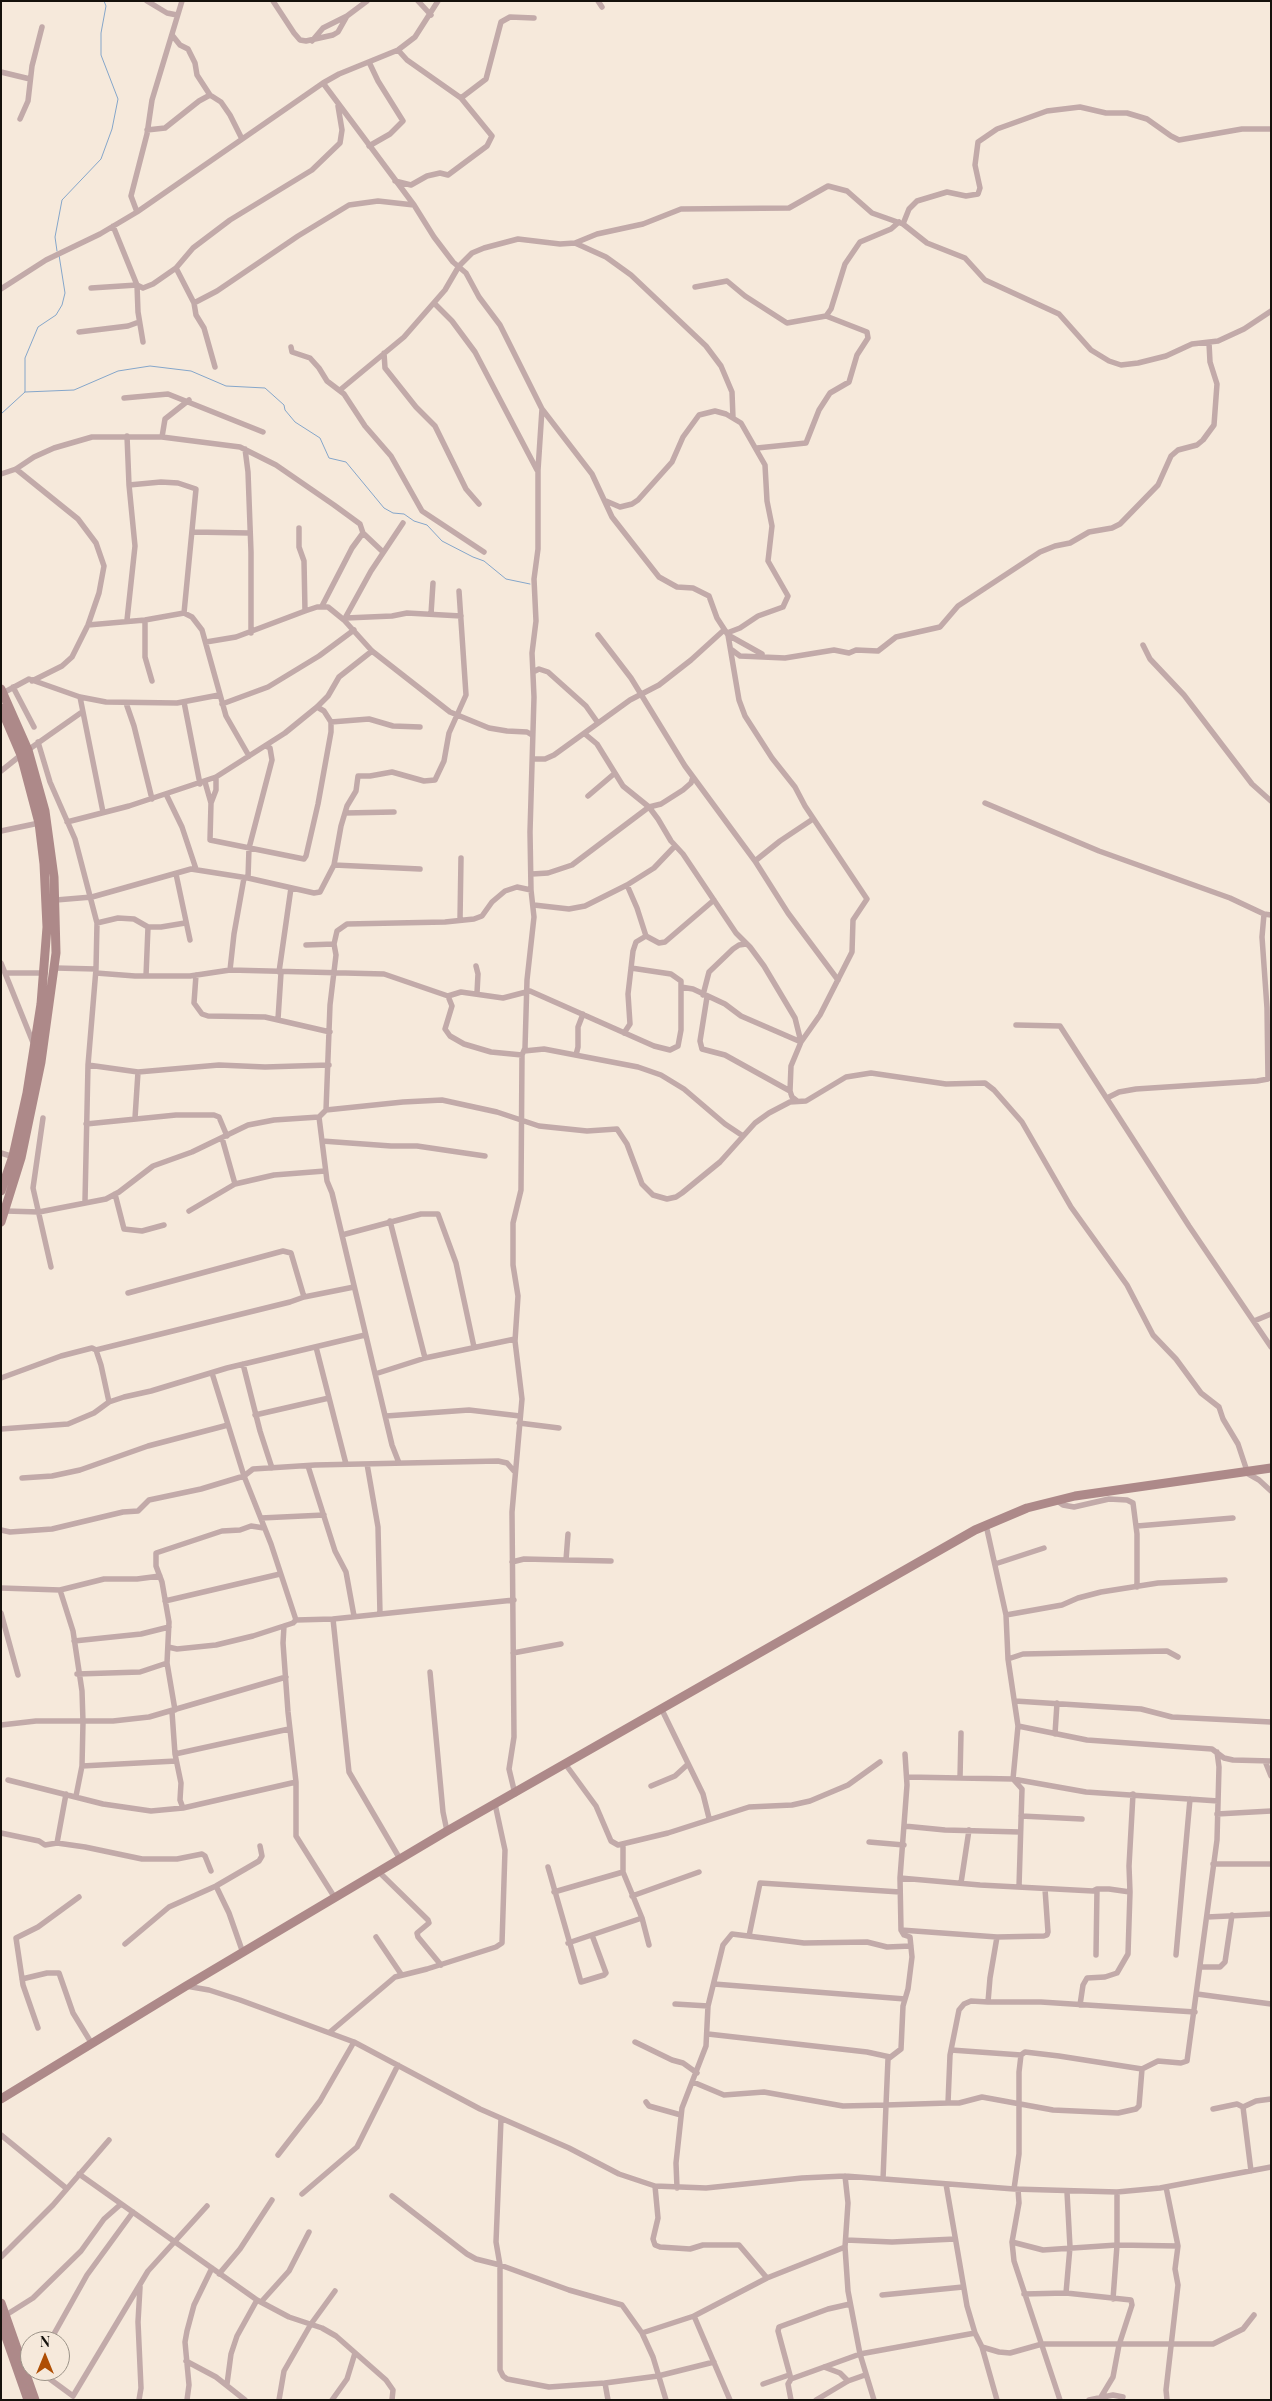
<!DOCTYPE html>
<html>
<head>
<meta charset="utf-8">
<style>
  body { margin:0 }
  #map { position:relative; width:1272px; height:2401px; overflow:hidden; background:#f6e9db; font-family:"Playfair Display",serif }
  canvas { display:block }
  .frame { position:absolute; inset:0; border:2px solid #15110c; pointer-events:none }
  .north { position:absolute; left:20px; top:2331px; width:50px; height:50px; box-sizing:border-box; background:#f6e9db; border:1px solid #9c9388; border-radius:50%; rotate:0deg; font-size:14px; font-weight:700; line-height:20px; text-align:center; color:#15110c }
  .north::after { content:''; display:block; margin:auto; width:18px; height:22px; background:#af4f05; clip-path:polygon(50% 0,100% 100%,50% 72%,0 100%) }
</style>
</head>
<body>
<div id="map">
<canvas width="1272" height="2401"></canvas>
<div class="frame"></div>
<div class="north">N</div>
</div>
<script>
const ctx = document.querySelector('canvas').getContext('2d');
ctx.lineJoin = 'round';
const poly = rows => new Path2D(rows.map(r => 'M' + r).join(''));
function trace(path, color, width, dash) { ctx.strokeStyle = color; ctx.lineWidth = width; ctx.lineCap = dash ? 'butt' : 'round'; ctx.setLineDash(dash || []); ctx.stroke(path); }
trace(poly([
  [57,251,55,237,62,200,101,159,112,129,118,99,101,55,101,33,106,6,104,1],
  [25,392,74,390,118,371,150,366,191,371,226,386,265,388,284,405,285,410,295,422,320,438,329,458,346,462,384,508,393,513,404,514,414,521,427,525,442,541,473,557,484,561,506,579,530,584],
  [1,414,25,392,25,358,38,327,56,315,62,305,65,293,59,255]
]), '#85a6ca', 1);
trace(poly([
  [147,1,167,13,177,15],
  [273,1,294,33,300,40,306,41,333,35,338,32,347,16,367,1],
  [418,1,431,15],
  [598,1,602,7],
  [172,35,180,45,188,49,195,63,197,75,210,95,221,102,230,115,242,139],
  [312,41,323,28,347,16],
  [369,62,378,81,403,121,390,134,369,146],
  [1,72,30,79],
  [323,83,414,205,434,237,453,262,466,273,479,297,500,325,542,409,592,474,612,517,659,577,677,587,693,588,709,596,717,618,728,635,739,700,745,716,772,758,795,787,805,806,867,899,853,920,852,952,820,1015,801,1042,791,1066,790,1091,792,1097,797,1101],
  [461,98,486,79,501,22,510,17,534,18],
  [20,119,28,101,32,66,42,27],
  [147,130,165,128,199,101,210,95],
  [395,181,411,185,427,176,440,173,448,175,487,146,492,136,461,98,407,60,398,50],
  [137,212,131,196,147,134,152,100,182,1],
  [903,224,909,209,917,201,947,192,966,196,978,194,980,188,975,165,978,142,997,129,1047,111,1080,107,1106,113,1127,113,1147,119,1171,136,1179,140,1242,129,1271,129],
  [113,226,137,285,138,312,143,342],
  [575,243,606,257,631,275,706,346,721,366,732,392,733,418],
  [176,268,194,303,196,315,204,328,215,367],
  [695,287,727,281,745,296,787,323,826,316,867,332,868,338,857,355,849,382,830,393,819,410,806,443,757,448],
  [91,288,137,285,143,288,153,284,176,268,193,248,230,220,312,170,340,143,342,130,338,106],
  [1,289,46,260,100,234,137,212,323,83,339,74,398,50,415,37,438,1],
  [194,303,217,291,298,236,349,205,378,201,414,205],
  [434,303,452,321,475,352,537,470],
  [826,316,831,309,845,264,860,242,891,229,899,222],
  [79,332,128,326,139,322],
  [291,347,292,352,310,358,319,368,327,381,344,394,365,426,391,456,422,511,484,552],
  [384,353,385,368,416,407,435,426,466,489,479,504],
  [340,390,404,337,445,290,459,266,472,253,484,248,518,239,560,244,575,243,597,234,643,224,681,209,789,208,828,186,847,191,872,213,903,224,927,243,965,258,985,280,1059,314,1091,350,1109,361,1121,365,1138,363,1166,356,1192,344,1218,341,1244,329,1271,311],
  [124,398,168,394,263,432],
  [162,437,165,419,189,400],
  [245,449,248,472,251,552,251,633],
  [16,469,78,519,96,543,104,566,99,593,88,625,72,657,62,666,32,681],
  [1,474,16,469,34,457,54,448,92,437,162,437,240,447,276,465,334,505,360,524,363,533,383,552],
  [129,485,161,482,178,483,196,489,184,613],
  [606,501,620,507,632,504,638,500,672,462,683,437,699,415,715,411,726,414,741,423,765,465,767,501,772,526,768,561,788,596,783,607,758,616,740,628,727,633],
  [299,528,299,547,304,561,305,611],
  [193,532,249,533],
  [322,606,352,548,363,533],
  [431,614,433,583],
  [346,618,392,616,407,613,461,616],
  [127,620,135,546,129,485,127,436],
  [145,620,145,657,152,681],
  [344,620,371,571,403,523],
  [88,625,145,620,184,613,192,617,202,630,226,716,249,756],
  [598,635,631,678,685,766,755,861,788,913,838,980],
  [728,635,762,654],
  [206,642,236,637,305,611,317,607,328,607,344,620,372,651,450,712,489,728,507,731,527,732,532,735],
  [1143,645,1150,659,1184,695,1252,784,1271,801],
  [732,650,740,656,785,658,834,650,849,653,856,650,878,651,896,637,940,627,958,606,1040,552,1055,546,1070,543,1089,532,1112,528,1120,524,1158,485,1171,456,1178,450,1197,445,1203,440,1214,425,1217,384,1210,362,1209,343],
  [533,672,539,669,548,672,586,706,598,723],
  [13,687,34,727],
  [3,693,29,679,80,697,106,702,177,703,219,695],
  [80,697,103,812],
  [184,702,200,784],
  [126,703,134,726,152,799],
  [222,704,268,687,319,656,354,630],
  [331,722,369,719,393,726,420,727],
  [585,734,597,744,623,786,649,807,658,819,671,841,683,854,736,933,750,947,764,966,795,1018,801,1042,741,1016,725,1004,693,989,681,987],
  [38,742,50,782,75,839,97,923,96,969,88,1065,85,1201],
  [28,750,82,712],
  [533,759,545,759,554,755,630,700,659,685,691,660,724,630],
  [1,771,21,755],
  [216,777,216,790,211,803,210,840,304,859,306,856,318,804,331,732,331,722,324,711,317,707],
  [205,782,211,803],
  [166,794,182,827,196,869],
  [588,796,615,773],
  [985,803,1099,851,1230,898,1264,914,1271,915],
  [345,813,394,812],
  [67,822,129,806,216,777,285,733,317,707,328,696,339,677,372,651],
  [1,831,39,823],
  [755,861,780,841,813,819],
  [334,865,420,869],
  [176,874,190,940],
  [532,874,548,873,572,865,649,807,661,804,683,790,691,783,693,777],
  [248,878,249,848,272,760,270,748,266,746],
  [627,885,637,908,646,936],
  [56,900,92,897,191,869,248,878,314,893,320,892,334,865,341,826,347,806,356,791,358,776,370,776,392,772,424,781,435,780,444,761,449,733,466,695,459,591],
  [534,905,569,909,585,906,627,885,654,868,675,846],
  [460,920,461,858],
  [97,923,118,918,134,919,148,927,161,927,185,923],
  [306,945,334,944],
  [1,963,34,1045],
  [476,966,478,974,477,993],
  [55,968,96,969],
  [230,970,234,934,244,878],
  [279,972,291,888],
  [5,973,45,973],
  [96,973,135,976,190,976,230,970,384,974,448,996,461,992,503,998,530,991,654,1046,670,1050,678,1046,681,1030,681,981,671,974,631,968],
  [196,975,194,1003,202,1014,208,1016,265,1017,330,1032],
  [146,976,148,927],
  [703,995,709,972,733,949,739,945,746,944],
  [448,996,452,1006,445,1029,450,1036,464,1044,491,1052,522,1055],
  [707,997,700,1041,702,1049,725,1055,790,1091],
  [278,1019,281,973],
  [1016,1025,1060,1026,1189,1226,1271,1347],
  [624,1033,630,1024,628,994,633,951,636,942,646,936,659,943,665,942,714,900],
  [524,1051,544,1049,638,1067,661,1075,684,1089,725,1124,743,1136],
  [576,1055,578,1047,578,1027,583,1014],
  [88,1065,138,1072,219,1065,265,1067,329,1065],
  [1107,1098,1119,1092,1136,1089,1257,1081,1268,1079,1267,1008,1262,937,1264,914],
  [326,1110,403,1102,442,1100,497,1112,539,1126,587,1131,617,1129,627,1144,642,1184,653,1195,667,1199,676,1197,682,1193,720,1162,755,1123,769,1113,790,1102,806,1101,846,1077,871,1073,946,1084,985,1083,994,1090,1022,1122,1071,1207,1127,1285,1153,1335,1176,1359,1201,1393,1219,1407,1223,1419,1238,1444,1247,1471],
  [319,1117,327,1181,332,1193,392,1445,399,1463],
  [43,1118,33,1188,51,1267],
  [135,1118,138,1072],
  [86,1124,176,1115,214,1115,219,1117,227,1136],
  [222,1138,235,1184,274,1175,325,1171],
  [322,1141,391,1146,417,1146,485,1156],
  [1,1153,14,1157],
  [115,1194,124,1229,142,1231,164,1225],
  [6,1211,39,1212,106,1199,119,1192,153,1166,192,1152,248,1125,274,1120,319,1117,326,1110,330,1005,336,955,334,944,337,931,347,924,445,922,474,919,482,916,492,902,505,891,517,887,531,890],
  [189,1211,235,1184],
  [390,1221,425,1358],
  [342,1235,421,1214,438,1214,456,1263,474,1347],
  [128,1293,283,1251,291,1253,304,1297],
  [1254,1321,1271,1314],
  [316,1347,346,1464],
  [96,1350,290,1302,304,1297,354,1287],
  [243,1364,260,1431,272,1468],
  [212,1373,244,1476,271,1544,296,1620],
  [375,1374,425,1358,515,1339],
  [1,1378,61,1356,92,1348,96,1350,101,1365,109,1402],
  [255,1415,329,1398],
  [386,1416,469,1410,520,1416],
  [519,1423,559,1428],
  [1,1429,68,1424,94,1413,109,1402,124,1397,151,1391,227,1368,365,1335],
  [367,1464,378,1527,380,1614],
  [308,1466,335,1551,346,1572,354,1616],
  [1245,1472,1259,1480,1271,1491],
  [22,1478,52,1476,80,1470,148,1446,228,1425],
  [1056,1500,1063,1505,1074,1507,1109,1499,1127,1500,1133,1503,1137,1534,1137,1587],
  [261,1518,324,1515],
  [986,1525,1006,1615,1008,1659,1018,1726,1087,1740,1212,1749,1224,1758,1233,1760,1271,1761],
  [1137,1526,1233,1518],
  [1,1530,10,1532,52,1529,123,1512,138,1511,149,1500,201,1489,244,1476,253,1469,315,1465,498,1461,507,1463,514,1471],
  [566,1560,611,1561],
  [512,1562,524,1559,566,1560,568,1534],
  [995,1564,1044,1548],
  [1,1588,60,1590,104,1579,137,1579,160,1576],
  [60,1590,73,1631,82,1691,83,1722,82,1766,76,1796],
  [165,1601,280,1574],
  [1,1613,18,1675],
  [1006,1615,1062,1605,1078,1598,1101,1592,1158,1583,1225,1580],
  [333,1619,349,1772,400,1859],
  [284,1626,283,1643,288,1712,296,1782,296,1836,335,1898],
  [74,1641,141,1634,169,1627],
  [168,1647,177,1649,216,1645,253,1636,293,1623,296,1620,333,1619,514,1600],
  [513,1653,561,1644],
  [1008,1659,1023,1654,1167,1651,1178,1657],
  [430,1672,443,1812,447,1831],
  [77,1674,140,1672,167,1663],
  [1015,1701,1141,1709,1172,1717,1271,1722],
  [175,1710,167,1663,169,1622,162,1582,156,1566,156,1553,222,1531,240,1530,251,1526,264,1528],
  [662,1710,703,1794,709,1818],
  [172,1712,175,1754,181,1783,180,1800,183,1808],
  [1,1725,36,1721,113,1721,149,1717,286,1677],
  [1018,1726,1013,1779,1022,1789,1019,1887],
  [1055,1734,1057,1703],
  [175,1754,289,1729],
  [1265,1761,1271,1776],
  [566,1765,596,1806,611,1841,618,1845,668,1833,749,1807,792,1805,810,1801,848,1785,880,1762],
  [82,1766,176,1761],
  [907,1777,1013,1779,1086,1792,1218,1801],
  [960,1778,961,1733],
  [8,1780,103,1804,151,1811,183,1808,296,1782],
  [651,1786,675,1776,687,1765],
  [515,1794,509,1769,514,1737,512,1512,522,1399,515,1341,518,1296,513,1265,513,1223,521,1190,522,1055,525,1048,527,980,534,917,531,890,530,832,534,697,532,653,536,621,534,579,538,549,538,470,542,409],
  [1217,1814,1271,1811],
  [1021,1816,1082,1819],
  [904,1826,945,1830,1020,1832],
  [1,1833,39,1841,45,1845,57,1843,85,1847,142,1859,177,1859,202,1854,205,1856,211,1871],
  [869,1842,904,1845],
  [57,1843,66,1794],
  [623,1844,623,1872,642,1918,649,1945],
  [1213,1864,1271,1864],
  [548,1867,581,1982,604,1975,606,1973,592,1935],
  [379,1872,428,1920,429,1923,417,1933,418,1937,441,1965],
  [900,1878,980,1885,1093,1891,1097,1889,1109,1889,1130,1892,1128,1954,1117,1973,1105,1977,1087,1978,1083,1985,1080,2005],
  [961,1883,969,1830],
  [216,1886,229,1913,243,1953],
  [554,1892,623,1872],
  [1130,1892,1129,1866,1133,1794],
  [632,1896,699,1872],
  [1207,1917,1271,1914],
  [901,1930,997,1937,1044,1936,1047,1935,1048,1932,1045,1889],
  [749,1936,760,1883,900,1892],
  [376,1937,401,1974],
  [997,1937,990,1978,988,2002,1041,2002,1195,2012],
  [568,1943,642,1918],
  [125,1944,169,1907,216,1886,259,1861,262,1856,260,1846],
  [1096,1955,1097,1889],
  [1176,1955,1190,1799],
  [1201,1967,1220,1967,1225,1962,1232,1915],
  [22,1979,47,1973,59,1973,73,2013,92,2044],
  [714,1984,905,1999],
  [186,1986,209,1990,240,2000,354,2042,480,2109,569,2148,619,2174,655,2186,706,2188,802,2178,845,2176,1014,2189,1117,2192,1160,2188,1271,2167],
  [1197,1994,1271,2004],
  [675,2004,708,2006,706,2046,682,2108,676,2163,677,2188],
  [708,2006,723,1945,732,1934,804,1943,867,1942,887,1947,911,1946],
  [38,2028,23,1985,16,1938,38,1927,79,1897],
  [330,2032,395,1977,427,1969,496,1947,502,1943,505,1850,495,1804],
  [708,2034,867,2052,890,2057],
  [635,2042,672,2060,683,2063,697,2073],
  [951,2050,1021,2055],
  [693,2082,724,2095,764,2092,843,2106,886,2105,888,2059,901,2049,903,2006,908,1989,912,1957,910,1937,904,1935,901,1930,900,1878,907,1785,905,1754],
  [646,2102,649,2106,681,2115],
  [948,2103,959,2103,982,2097,1053,2110,1118,2113,1136,2109,1139,2106,1142,2069,1158,2061,1181,2063,1187,2061,1217,1840,1219,1767,1217,1752],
  [1243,2107,1256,2101,1271,2099],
  [1213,2109,1237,2104,1243,2107,1251,2171],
  [501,2119,496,2242,500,2265,500,2370,503,2376,507,2379,549,2387,605,2383,658,2376,714,2362],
  [1,2135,66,2188],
  [278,2155,320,2101,354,2042],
  [79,2174,257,2300,289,2317,322,2328,336,2336,386,2380,393,2390,392,2400],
  [845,2176,848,2203,845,2247,848,2291,860,2354,874,2400],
  [883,2179,886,2105,948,2103,950,2055,959,2010,964,2004,971,2001,988,2002],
  [946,2184,967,2306,975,2333,982,2347,997,2400],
  [655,2186,658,2218,653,2239,655,2245,660,2247,690,2249,703,2245,739,2245,767,2278],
  [1166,2187,1178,2246,1175,2269,1178,2285,1166,2390,1167,2400],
  [1014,2189,1019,2154,1019,2072,1021,2055,1025,2052,1059,2056,1142,2069],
  [1018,2189,1019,2203,1012,2242,1014,2261,1060,2400],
  [302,2194,357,2147,398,2065],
  [392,2196,467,2254,476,2259,500,2265,569,2290,622,2305,642,2333,653,2357,666,2400],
  [846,2240,892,2242,955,2239],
  [1012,2242,1043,2250,1117,2245,1178,2246],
  [1,2257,53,2205,109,2140],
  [219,2274,240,2249,272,2200],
  [1066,2293,1070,2247,1067,2192],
  [1024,2294,1066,2293,1131,2300,1132,2305,1119,2345,1113,2377,1101,2397],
  [882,2295,963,2287],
  [1113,2299,1117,2245,1117,2192],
  [262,2301,289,2271,309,2232],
  [6,2315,33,2298,81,2251,104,2219,121,2204],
  [642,2333,694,2316],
  [50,2341,87,2275,133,2212],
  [982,2347,999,2352,1010,2353,1042,2344,1213,2344,1243,2329,1254,2315],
  [20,2356,30,2363],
  [186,2361,216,2377,245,2400],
  [824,2367,840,2373,848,2381],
  [39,2371,73,2396,148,2271,207,2206],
  [791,2379,778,2331,779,2327,828,2309,850,2304],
  [605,2383,608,2400],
  [227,2384,231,2354,237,2336,257,2300],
  [763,2384,789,2375],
  [139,2400,141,2388,138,2322,140,2287],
  [187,2400,189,2385,185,2342,187,2331,194,2305,212,2268],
  [279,2400,284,2371,311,2324,335,2291],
  [332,2400,347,2379,355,2353],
  [730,2400,694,2316,767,2278,845,2247],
  [791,2400,788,2384,791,2379,860,2354,975,2333],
  [816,2400,848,2381,865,2375],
  [1089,2400,1113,2395,1123,2397]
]), '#c2aaa9', 5.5);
trace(poly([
  [1,689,28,750,45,811,54,877,56,953,41,1062,21,1158,1,1222],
  [1,708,21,755,39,823,44,864,47,927,41,1004,27,1093,13,1156,1,1191],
  [1,2099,186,1986,447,1831,975,1530,1027,1508,1075,1496,1271,1468],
  [1,2303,35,2400],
  [1,2323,28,2400]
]), '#ad8989', 9);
</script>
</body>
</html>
